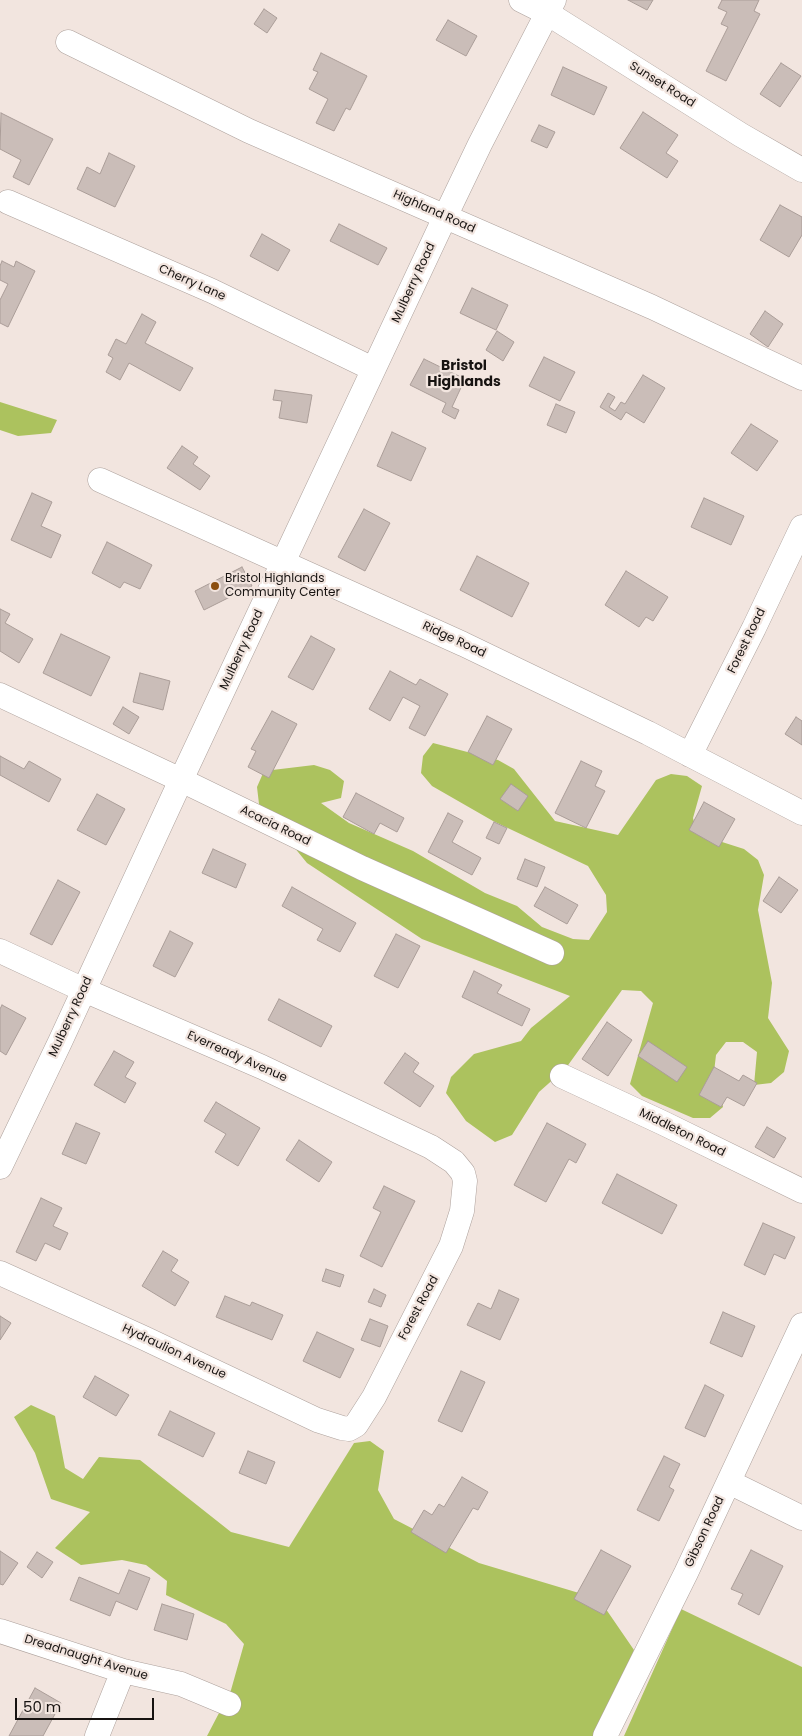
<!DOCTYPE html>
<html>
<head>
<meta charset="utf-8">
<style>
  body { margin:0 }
  #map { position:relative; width:802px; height:1736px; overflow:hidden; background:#f2e5df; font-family:Poppins,sans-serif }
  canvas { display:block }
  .scale { position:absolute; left:15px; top:1698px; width:139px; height:22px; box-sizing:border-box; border:2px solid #171311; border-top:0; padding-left:6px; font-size:15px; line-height:18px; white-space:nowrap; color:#171311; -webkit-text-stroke:4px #f2e5df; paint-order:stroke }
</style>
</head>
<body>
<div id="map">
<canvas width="802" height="1736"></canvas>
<div class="scale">50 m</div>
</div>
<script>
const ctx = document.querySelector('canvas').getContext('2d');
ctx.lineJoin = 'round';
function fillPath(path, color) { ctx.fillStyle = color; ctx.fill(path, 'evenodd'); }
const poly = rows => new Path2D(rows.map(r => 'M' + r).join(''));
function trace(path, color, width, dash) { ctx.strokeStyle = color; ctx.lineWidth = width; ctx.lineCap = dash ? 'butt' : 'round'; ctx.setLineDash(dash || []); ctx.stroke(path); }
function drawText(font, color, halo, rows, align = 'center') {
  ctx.font = font + ' Poppins,sans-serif'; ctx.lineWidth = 4.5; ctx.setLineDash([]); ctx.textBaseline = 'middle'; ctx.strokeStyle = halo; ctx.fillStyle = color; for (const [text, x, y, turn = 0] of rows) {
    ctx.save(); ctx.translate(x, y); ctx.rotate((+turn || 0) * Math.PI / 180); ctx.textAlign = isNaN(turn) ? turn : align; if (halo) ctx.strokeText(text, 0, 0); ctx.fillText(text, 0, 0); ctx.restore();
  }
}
fillPath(poly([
  [0,402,57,420,51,433,18,436,0,430],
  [433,743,498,760,514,769,555,821,618,835,656,780,671,774,687,776,702,786,693,818,697,834,744,849,758,860,764,875,758,910,772,983,768,1018,789,1051,784,1072,771,1083,754,1085,757,1052,743,1042,726,1042,716,1055,714,1072,723,1107,710,1118,693,1118,642,1096,630,1084,653,1003,641,991,622,990,566,1068,539,1092,512,1135,495,1142,466,1121,446,1093,451,1077,474,1054,521,1041,531,1028,570,996,422,939,307,863,259,804,257,787,264,771,314,765,330,770,344,781,341,798,321,803,349,823,413,851,485,893,517,906,542,927,573,939,589,940,607,912,606,895,588,866,493,821,432,786,421,773,423,756],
  [31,1405,55,1416,65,1468,83,1479,99,1457,140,1460,231,1532,289,1547,354,1443,370,1441,384,1451,378,1490,394,1519,479,1563,599,1599,634,1650,595,1736,207,1736,231,1690,244,1644,226,1624,166,1595,167,1581,146,1565,122,1560,81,1565,55,1548,90,1512,51,1499,35,1453,14,1417],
  [681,1609,802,1667,802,1736,624,1736]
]), '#acc25e');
const building = poly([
  [628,0,653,0,647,10,628,0],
  [722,0,759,0,754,11,760,14,726,81,706,71,728,27,721,24,727,12,718,8,722,0],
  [264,9,277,18,267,33,254,24,264,9],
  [448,20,477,36,466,56,436,40,448,20],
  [321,53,367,76,350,110,346,108,334,131,316,123,328,99,309,89,318,72,313,70,321,53],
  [781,63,801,76,780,107,760,94,781,63],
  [563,67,607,87,594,115,551,95,563,67],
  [643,112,678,135,666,153,678,161,667,178,620,148,643,112],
  [1,113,53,139,29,185,13,177,21,160,0,149,1,113],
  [539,125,555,132,547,148,531,141,539,125],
  [109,153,135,166,115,207,77,189,87,167,100,174,109,153],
  [780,205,802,217,802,235,789,257,760,240,780,205],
  [339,224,387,248,378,265,330,241,339,224],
  [262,234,290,250,278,271,250,256,262,234],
  [2,261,14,267,16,261,35,271,8,327,0,323,0,300,8,284,0,280,0,266,2,261],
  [472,288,508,305,496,330,460,313,472,288],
  [765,311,783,324,768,347,750,334,765,311],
  [142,314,156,322,145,343,193,368,180,391,129,363,120,380,106,372,113,358,108,355,116,339,126,344,142,314],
  [497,331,514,342,503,361,486,350,497,331],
  [544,357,575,372,560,401,529,386,544,357],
  [424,359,465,379,452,407,459,410,455,419,442,412,446,403,410,385,424,359],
  [643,375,665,388,644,423,626,412,621,420,600,407,608,393,615,397,609,407,615,411,621,402,625,404,643,375],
  [275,390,312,395,307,423,279,418,282,401,273,400,275,390],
  [556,404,575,412,566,433,547,425,556,404],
  [751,424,778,441,757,471,731,453,751,424],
  [392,432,426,448,411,481,377,466,392,432],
  [182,446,198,457,193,464,210,476,200,490,167,468,182,446],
  [32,493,52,502,41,526,61,535,51,558,11,540,32,493],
  [704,498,744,516,731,545,691,527,704,498],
  [364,509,390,523,365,571,338,557,364,509],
  [107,542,152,565,140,589,124,582,120,588,92,573,107,542],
  [477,556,529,583,512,617,460,590,477,556],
  [242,567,252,586,204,610,195,591,242,567],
  [626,571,668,597,653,621,646,617,639,627,605,605,626,571],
  [0,609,10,614,5,623,33,639,19,663,0,651,0,609],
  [61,634,110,657,91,696,43,673,61,634],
  [311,636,335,649,313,690,288,677,311,636],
  [390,671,416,685,420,679,448,694,425,736,409,728,420,706,403,697,390,721,369,709,390,671],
  [140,673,170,681,163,710,133,702,140,673],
  [123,707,139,717,129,734,113,724,123,707],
  [272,711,297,724,269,778,248,767,256,751,251,749,272,711],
  [487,716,512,729,493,765,468,752,487,716],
  [796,717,802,721,802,745,785,734,796,717],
  [0,756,24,769,29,761,61,779,49,802,0,775,0,756],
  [581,761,602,771,595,786,605,791,586,828,555,813,581,761],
  [511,784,528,796,518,811,500,799,511,784],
  [356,793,404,818,397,832,380,823,374,834,343,817,356,793],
  [97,794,125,809,106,845,77,830,97,794],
  [704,802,735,819,719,847,689,830,704,802],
  [448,813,463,821,452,842,481,858,472,875,428,852,448,813],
  [494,822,507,828,499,844,486,838,494,822],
  [213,849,246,864,236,888,202,873,213,849],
  [525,859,545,867,537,887,517,879,525,859],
  [779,877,798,890,781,913,763,901,779,877],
  [58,880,80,892,52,945,30,934,58,880],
  [292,887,356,923,340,952,317,940,323,929,282,906,292,887],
  [545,887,578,905,567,924,534,906,545,887],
  [170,931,193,943,175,977,153,966,170,931],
  [396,934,420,946,398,988,374,976,396,934],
  [474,971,502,985,497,993,530,1009,522,1026,462,997,474,971],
  [279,999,332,1026,321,1047,268,1020,279,999],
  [2,1005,26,1018,6,1055,0,1051,0,1009,2,1005],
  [607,1022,632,1040,608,1076,582,1059,607,1022],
  [648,1041,687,1067,677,1082,638,1056,648,1041],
  [114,1051,134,1062,125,1077,136,1083,125,1103,94,1085,114,1051],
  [405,1053,419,1063,413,1072,434,1086,420,1107,384,1083,405,1053],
  [714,1067,739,1081,743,1075,757,1083,744,1106,727,1097,721,1107,699,1095,714,1067],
  [216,1102,260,1128,238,1166,215,1152,226,1134,204,1121,216,1102],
  [76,1123,100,1133,86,1164,62,1154,76,1123],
  [547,1123,586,1144,576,1163,569,1159,546,1202,514,1185,547,1123],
  [767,1127,786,1138,774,1158,755,1147,767,1127],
  [299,1140,332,1162,319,1182,286,1160,299,1140],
  [617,1174,677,1205,662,1234,602,1203,617,1174],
  [384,1186,415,1201,382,1267,360,1256,381,1212,373,1208,384,1186],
  [41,1198,62,1208,53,1226,68,1233,60,1250,45,1243,36,1261,16,1252,41,1198],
  [763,1223,795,1237,785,1259,774,1254,765,1275,744,1265,763,1223],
  [163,1251,178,1260,171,1271,189,1282,175,1306,142,1286,163,1251],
  [326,1269,344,1275,340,1287,322,1281,326,1269],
  [374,1289,386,1295,381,1307,368,1302,374,1289],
  [499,1290,519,1299,500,1340,467,1325,478,1303,491,1309,499,1290],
  [225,1296,250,1306,252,1302,283,1315,272,1340,216,1317,225,1296],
  [723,1312,755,1326,742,1357,710,1343,723,1312],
  [0,1316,11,1323,0,1340,0,1316],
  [370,1319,388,1326,380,1347,361,1340,370,1319],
  [317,1332,354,1349,340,1378,303,1361,317,1332],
  [461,1371,485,1382,462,1432,438,1421,461,1371],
  [95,1376,129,1395,116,1416,83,1397,95,1376],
  [705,1385,724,1395,705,1437,685,1428,705,1385],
  [170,1411,215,1433,203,1457,158,1435,170,1411],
  [248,1451,275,1462,266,1484,239,1473,248,1451],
  [664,1456,680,1464,669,1487,674,1490,659,1521,637,1510,664,1456],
  [462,1477,488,1492,478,1510,473,1508,446,1553,411,1532,424,1510,432,1515,439,1504,444,1507,462,1477],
  [601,1550,631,1566,604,1615,574,1599,601,1550],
  [751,1550,783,1566,759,1615,738,1604,743,1594,731,1589,751,1550],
  [0,1551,18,1563,3,1585,0,1584,0,1551],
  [37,1552,53,1562,42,1578,27,1567,37,1552],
  [129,1570,150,1578,137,1610,116,1601,110,1616,70,1600,79,1577,119,1594,129,1570],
  [162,1604,194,1614,187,1640,154,1630,162,1604],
  [35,1688,61,1703,43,1736,9,1736,35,1688]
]);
fillPath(building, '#cabdb8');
trace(building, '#aa9d98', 1);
const minor = poly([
  [521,0,547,13,741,135,802,170],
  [68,42,249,131,652,307,802,378],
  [8,202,212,291,373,369],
  [100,480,463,644,648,733,802,813],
  [0,695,181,780,362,868,552,953],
  [690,755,754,628,802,527],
  [0,951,84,990,262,1067,431,1147,454,1162,463,1173,465,1181,462,1211,451,1246,374,1397,356,1425,349,1429,342,1428,317,1420,144,1338,0,1273],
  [562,1076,663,1123,802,1191],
  [0,1167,60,1042,181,780,445,217,480,144,554,0],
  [729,1482,802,1518],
  [0,1631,123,1671,181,1684,229,1704],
  [97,1736,123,1671],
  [605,1736,686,1573,802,1325]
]);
trace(minor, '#ada19c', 25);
trace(minor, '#fff', 24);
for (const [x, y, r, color] of [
  [215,586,5,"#8c4f10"]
]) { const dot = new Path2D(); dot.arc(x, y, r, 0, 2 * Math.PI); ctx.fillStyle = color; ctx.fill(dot); trace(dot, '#f2e5df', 2); }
drawText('12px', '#171311', '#f2e5df', [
  ["Sunset Road",662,85,32],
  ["Highland Road",434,212,24],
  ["Cherry Lane",192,283,24],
  ["Mulberry Road",414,283,-65],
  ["Ridge Road",454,640,25],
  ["Forest Road",747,641,-64],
  ["Mulberry Road",242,650,-65],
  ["Acacia Road",275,826,26],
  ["Mulberry Road",71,1017,-65],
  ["Everready Avenue",237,1057,24],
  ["Middleton Road",682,1133,26],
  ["Forest Road",419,1308,-62],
  ["Hydraulion Avenue",174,1352,25],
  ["Gibson Road",705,1532,-65],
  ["Dreadnaught Avenue",86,1658,17]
]);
drawText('12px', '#171311', '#f2e5df', [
  ["Bristol Highlands",225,579],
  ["Community Center",225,593]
], 'left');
drawText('bold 14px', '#171311', '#f2e5df', [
  ["Bristol",464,366],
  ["Highlands",464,382]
]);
</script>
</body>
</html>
